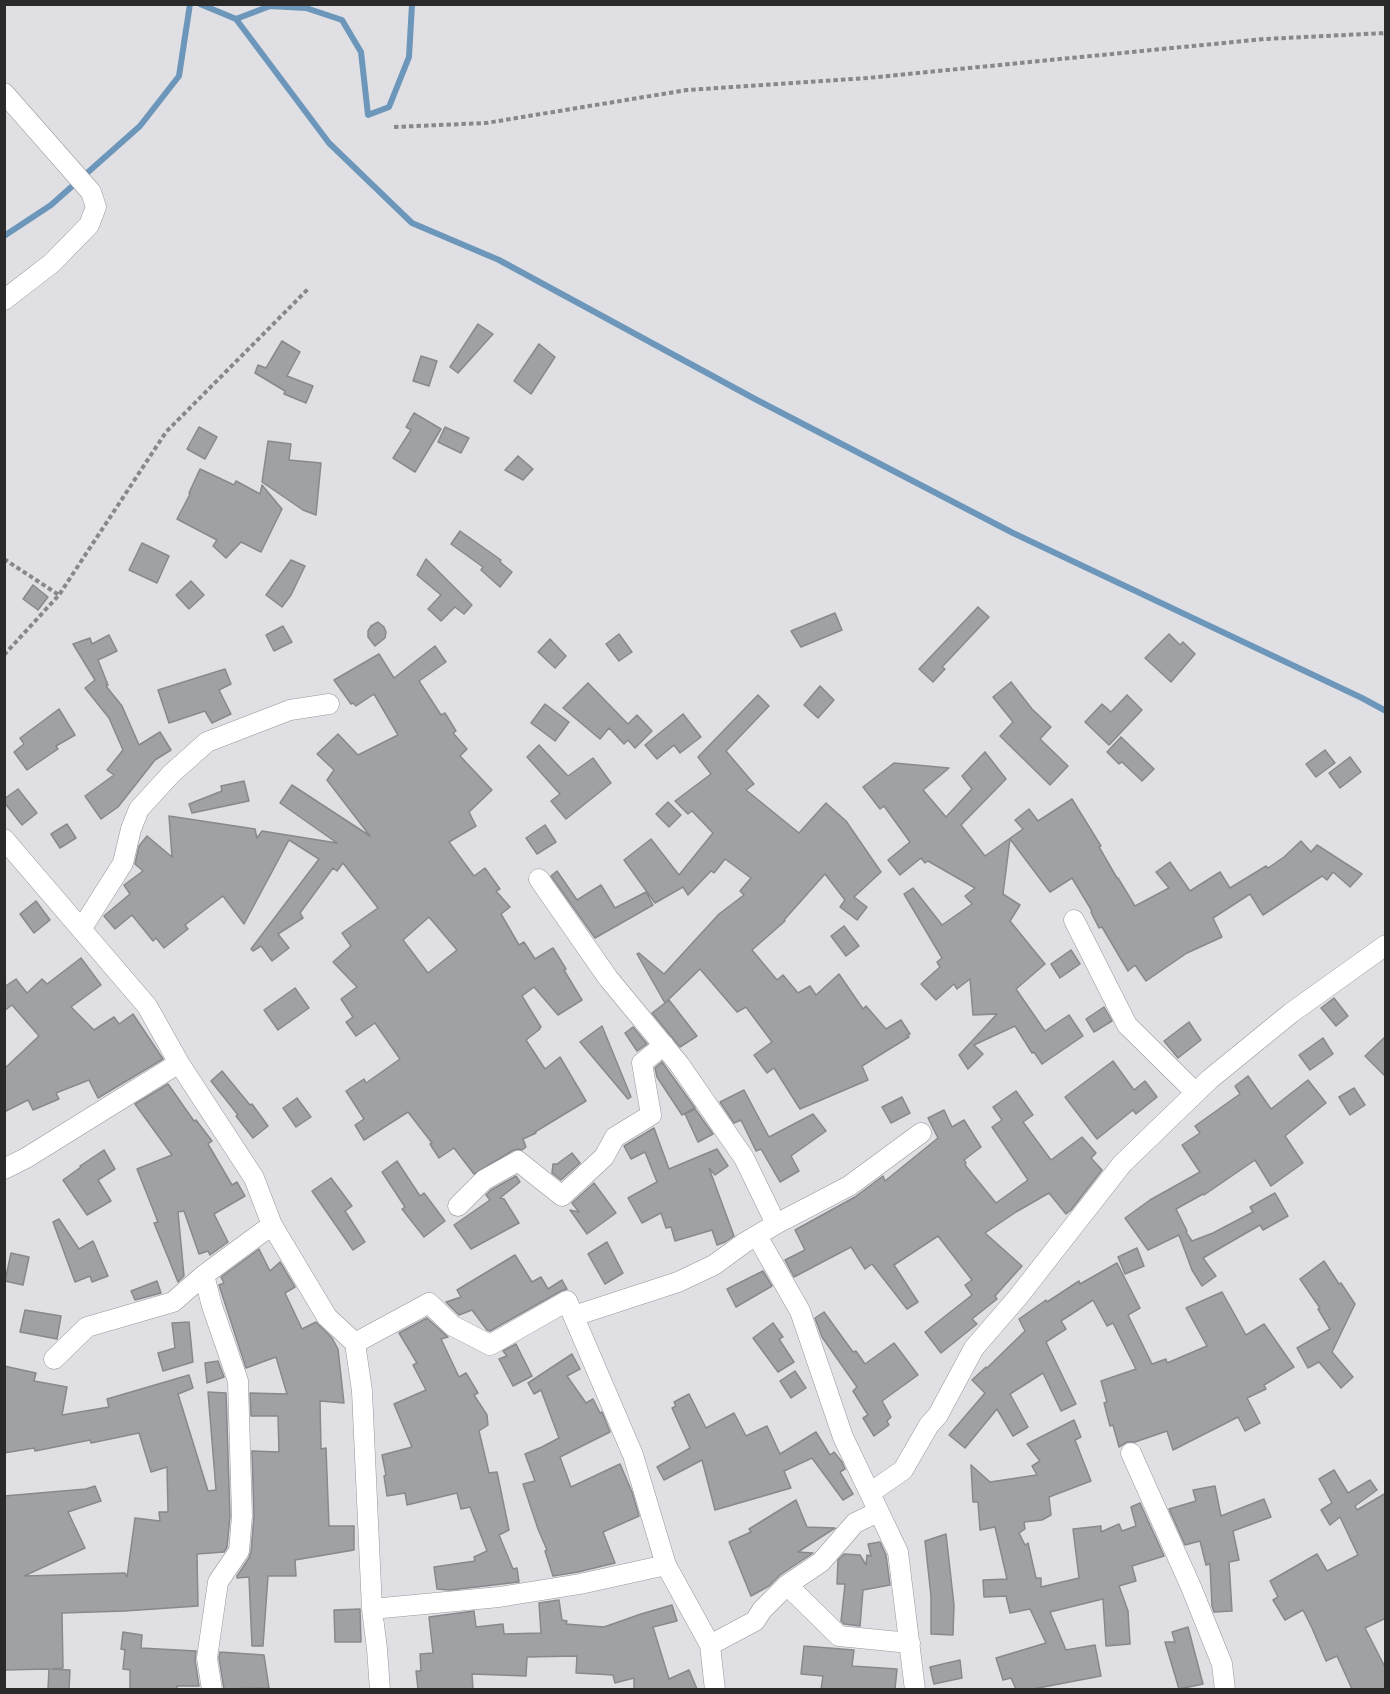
<!DOCTYPE html>
<html>
<head>
<meta charset="utf-8">
<style>
  body { margin:0 }
  #map { position:relative; width:1390px; height:1694px; overflow:hidden; background:#e0e0e4; font-family:Arial,sans-serif }
  canvas { display:block }
  .frame { position:absolute; inset:0; border:6px solid #2a2a2b; pointer-events:none }
</style>
</head>
<body>
<div id="map">
<canvas width="1390" height="1694"></canvas>
<div class="frame"></div>
</div>
<script>
const ctx = document.querySelector('canvas').getContext('2d');
ctx.lineJoin = 'round';
const poly = rows => new Path2D(rows.map(r => 'M' + r).join(''));
function trace(path, color, width, dash) { ctx.strokeStyle = color; ctx.lineWidth = width; ctx.lineCap = dash ? 'butt' : 'round'; ctx.setLineDash(dash || []); ctx.stroke(path); }
function fillPath(path, color) { ctx.fillStyle = color; ctx.fill(path, 'evenodd'); }
trace(poly([
  [200,4,236,19,270,6,306,8,342,20,361,52,368,115,389,107,409,57,412,4],
  [236,19,329,143,412,223,499,260,755,399,1013,533,1362,698,1386,711],
  [4,236,51,205,140,126,179,76,190,4]
]), '#6c96ba', 6);
const building = poly([
  [478,324,493,334,458,373,450,367,478,324],
  [282,341,300,352,287,376,313,386,306,403,284,394,285,391,255,373,258,365,266,368,282,341],
  [539,344,555,357,531,394,514,381,539,344],
  [421,356,437,361,429,386,413,381,421,356],
  [414,413,441,429,415,472,393,458,411,430,406,427,414,413],
  [199,427,217,437,205,459,187,449,199,427],
  [445,427,469,438,461,453,438,442,445,427],
  [268,441,291,444,289,460,321,463,316,515,303,510,262,482,268,441],
  [518,456,533,469,523,480,505,470,518,456],
  [200,469,234,485,236,481,260,494,262,485,282,509,261,552,241,542,226,558,213,546,217,540,177,519,190,494,189,493,200,469],
  [460,531,501,560,500,562,512,572,500,587,481,570,483,567,451,544,460,531],
  [142,543,169,556,157,583,129,570,142,543],
  [426,559,472,605,464,614,455,607,441,621,428,609,441,595,417,575,426,559],
  [291,560,305,566,291,595,282,607,266,595,291,560],
  [191,581,204,595,189,609,176,595,191,581],
  [33,585,48,597,38,610,23,599,33,585],
  [978,607,989,617,942,667,945,669,933,682,919,669,978,607],
  [835,613,842,630,801,647,791,631,835,613],
  [378,622,384,627,386,632,385,638,375,646,368,637,368,631,371,626,378,622],
  [283,626,292,642,274,651,266,635,283,626],
  [619,634,632,652,619,661,606,644,619,634],
  [1169,634,1180,645,1183,642,1195,654,1171,682,1145,658,1169,634],
  [109,635,117,651,98,660,108,685,106,686,122,706,139,745,160,732,171,750,155,760,118,807,101,819,85,796,114,775,107,770,123,750,109,718,85,688,95,680,73,644,90,638,92,644,109,635],
  [550,639,566,656,555,668,538,652,550,639],
  [435,646,446,662,419,681,441,715,445,713,456,731,453,733,467,749,460,756,492,790,469,812,476,826,449,842,474,876,485,868,500,889,496,891,510,907,501,914,519,945,524,942,535,959,553,948,566,969,564,970,582,1000,558,1015,534,987,522,996,541,1027,539,1028,540,1029,526,1040,545,1069,560,1057,586,1101,535,1132,536,1133,523,1139,526,1147,522,1150,518,1149,512,1151,474,1174,454,1148,439,1158,430,1144,432,1143,408,1112,364,1140,355,1125,364,1119,346,1091,364,1079,366,1083,400,1059,375,1023,356,1036,346,1022,353,1017,341,999,357,987,333,962,351,946,342,933,378,908,343,863,337,871,333,868,300,913,303,918,278,934,289,948,272,961,261,946,253,951,251,949,319,859,289,840,244,924,223,896,185,925,188,929,164,948,156,938,153,941,132,915,115,929,104,916,130,894,124,885,143,871,135,864,139,846,147,836,172,857,169,816,255,829,257,838,262,831,337,843,280,803,292,785,370,836,327,780,334,770,317,754,338,734,358,755,398,735,374,694,356,706,353,703,351,704,334,680,379,654,394,678,435,646],
  [429,917,457,950,428,973,403,940,429,917],
  [225,669,231,684,219,690,231,714,212,723,205,711,169,723,158,690,225,669],
  [1011,682,1032,709,1051,727,1040,739,1068,766,1050,785,1000,736,1013,722,993,697,1011,682],
  [588,683,628,724,637,715,652,731,635,748,628,740,624,744,609,728,600,739,563,708,588,683],
  [820,686,834,700,818,718,804,705,820,686],
  [758,695,769,706,726,751,754,784,746,790,799,833,826,803,846,821,881,872,854,897,867,907,857,920,840,907,845,900,825,874,784,920,785,921,752,950,777,980,783,975,798,993,810,986,816,995,839,974,863,1009,866,1006,886,1029,901,1020,910,1034,907,1035,909,1037,862,1066,868,1080,800,1109,774,1068,767,1073,754,1055,772,1042,746,1007,737,1012,700,969,665,1003,637,954,639,953,664,974,719,914,744,895,740,891,751,878,725,859,714,873,711,871,688,895,683,887,655,903,624,860,651,839,679,875,713,833,692,811,688,814,675,801,711,774,698,757,758,695],
  [1127,695,1142,710,1109,745,1085,722,1102,704,1111,712,1127,695],
  [545,704,569,722,555,741,531,723,545,704],
  [59,709,75,735,56,746,58,749,27,770,14,752,24,744,20,738,59,709],
  [683,714,701,737,680,753,674,745,657,759,645,745,683,714],
  [1121,737,1154,769,1142,781,1122,762,1119,764,1107,752,1121,737],
  [539,745,568,776,593,758,611,783,566,819,551,801,560,794,527,757,539,745],
  [1325,750,1335,763,1316,777,1306,764,1325,750],
  [985,752,1006,779,961,825,985,856,1023,829,1015,820,1029,809,1038,821,1072,799,1101,846,1099,847,1117,878,1118,878,1135,906,1169,888,1156,872,1170,862,1190,891,1220,872,1230,888,1266,866,1268,868,1284,857,1301,841,1311,852,1317,845,1362,874,1350,887,1333,872,1327,880,1322,876,1263,915,1250,894,1213,918,1222,937,1187,953,1146,981,1135,965,1128,971,1102,927,1099,928,1091,912,1092,911,1072,878,1050,892,1010,839,1003,894,1020,905,1010,921,1045,964,1016,989,1045,1031,1069,1015,1083,1036,1042,1064,1034,1052,1032,1053,1015,1026,974,1045,983,1054,968,1069,959,1055,997,1014,973,1015,970,979,957,989,954,984,936,1000,921,984,940,967,937,962,942,958,904,894,913,888,942,925,972,904,965,896,975,888,928,861,925,863,921,858,900,875,888,860,910,842,884,806,880,809,863,787,894,763,949,768,923,790,946,817,972,789,962,776,985,752],
  [1350,757,1361,772,1340,788,1329,773,1350,757],
  [244,781,249,801,192,813,189,804,222,791,221,786,244,781],
  [18,789,37,813,22,825,4,802,4,799,18,789],
  [668,802,681,815,669,827,656,814,668,802],
  [67,824,76,838,60,848,51,834,67,824],
  [545,825,556,842,537,854,526,838,545,825],
  [557,871,577,900,601,885,615,908,646,892,653,905,595,938,551,876,557,871],
  [36,901,50,920,34,933,20,914,36,901],
  [844,926,859,946,846,956,831,936,844,926],
  [1071,950,1080,964,1060,978,1051,964,1071,950],
  [81,958,101,985,71,1007,94,1030,114,1017,119,1024,133,1014,163,1059,98,1098,89,1080,56,1093,59,1099,33,1110,28,1100,4,1112,4,1069,39,1036,12,1005,4,1011,4,987,16,979,27,993,42,979,47,984,81,958],
  [295,988,309,1008,278,1030,264,1010,295,988],
  [1334,998,1348,1016,1336,1026,1321,1008,1334,998],
  [669,1000,697,1036,680,1047,652,1013,669,1000],
  [1104,1007,1112,1021,1094,1032,1086,1019,1104,1007],
  [1189,1022,1201,1040,1178,1058,1164,1041,1189,1022],
  [602,1026,631,1097,628,1099,580,1042,602,1026],
  [633,1027,647,1044,637,1051,625,1033,633,1027],
  [1386,1036,1386,1077,1365,1056,1386,1036],
  [1323,1038,1333,1054,1310,1070,1299,1055,1323,1038],
  [1113,1061,1134,1090,1145,1081,1157,1097,1136,1114,1133,1110,1097,1139,1065,1097,1113,1061],
  [662,1062,695,1108,682,1115,657,1077,655,1068,662,1062],
  [222,1071,250,1105,252,1104,268,1126,253,1138,236,1116,238,1115,211,1081,222,1071],
  [1248,1076,1271,1109,1308,1080,1326,1103,1285,1136,1303,1163,1271,1186,1255,1160,1204,1195,1203,1194,1176,1209,1187,1231,1186,1232,1192,1241,1213,1233,1253,1212,1250,1207,1275,1193,1288,1216,1263,1230,1260,1225,1203,1258,1216,1276,1202,1286,1192,1270,1179,1235,1148,1250,1125,1218,1150,1200,1200,1172,1182,1145,1200,1133,1195,1126,1240,1094,1235,1086,1248,1076],
  [168,1084,194,1121,196,1120,212,1141,208,1144,232,1185,237,1182,245,1196,214,1214,228,1242,210,1255,208,1251,199,1254,184,1211,178,1212,184,1276,178,1282,154,1223,158,1222,137,1169,172,1155,135,1104,168,1084],
  [1354,1088,1365,1105,1350,1115,1339,1097,1354,1088],
  [744,1090,769,1137,813,1114,826,1131,791,1156,799,1171,780,1182,761,1149,756,1151,741,1120,734,1123,720,1102,744,1090],
  [1016,1091,1033,1115,1023,1122,1051,1160,1082,1137,1096,1153,1091,1158,1102,1170,1071,1210,1066,1214,1049,1193,1016,1212,985,1233,1022,1266,995,1296,997,1299,972,1319,977,1324,941,1353,925,1332,972,1295,965,1285,972,1280,938,1236,894,1265,918,1302,907,1309,872,1264,865,1269,851,1247,794,1277,785,1260,805,1250,795,1230,855,1197,883,1176,885,1181,938,1138,928,1118,944,1110,952,1127,964,1120,981,1147,964,1160,966,1163,965,1165,996,1203,1028,1180,992,1127,1002,1120,993,1107,1016,1091],
  [902,1097,910,1113,891,1123,882,1107,902,1097],
  [297,1098,311,1117,296,1127,283,1108,297,1098],
  [695,1109,713,1134,698,1142,685,1114,695,1109],
  [654,1128,669,1169,717,1149,728,1166,715,1175,709,1168,734,1236,725,1242,717,1245,712,1230,675,1241,671,1227,666,1228,661,1213,642,1223,628,1198,657,1182,645,1152,631,1159,624,1146,654,1128],
  [104,1150,115,1169,98,1180,111,1201,87,1215,63,1180,81,1167,80,1166,104,1150],
  [572,1153,580,1163,561,1180,552,1173,553,1164,557,1164,572,1153],
  [397,1161,420,1196,424,1193,445,1221,424,1237,402,1209,405,1207,382,1172,397,1161],
  [516,1176,520,1182,500,1198,504,1199,519,1223,471,1249,454,1225,490,1200,486,1195,491,1190,516,1176],
  [331,1178,352,1206,345,1211,365,1242,353,1250,312,1191,331,1178],
  [594,1183,616,1213,587,1234,570,1210,579,1212,572,1203,594,1183],
  [59,1219,79,1249,93,1241,108,1276,92,1282,90,1276,75,1282,53,1222,59,1219],
  [607,1242,623,1273,605,1284,588,1254,607,1242],
  [1137,1248,1144,1266,1125,1274,1118,1257,1137,1248],
  [259,1249,270,1271,280,1262,295,1287,285,1293,302,1329,316,1322,332,1338,338,1349,344,1403,320,1401,321,1449,326,1448,329,1526,354,1526,354,1550,295,1560,296,1576,268,1576,263,1646,252,1646,249,1577,237,1578,237,1576,249,1558,251,1552,254,1516,252,1451,279,1452,278,1416,251,1416,250,1393,287,1394,276,1357,246,1368,219,1285,224,1283,221,1277,259,1249],
  [11,1253,29,1257,23,1285,5,1281,11,1253],
  [515,1255,532,1282,541,1277,548,1289,562,1280,567,1289,561,1291,490,1331,487,1330,472,1310,459,1315,446,1302,461,1297,457,1290,515,1255],
  [1324,1261,1339,1284,1341,1283,1355,1304,1332,1352,1353,1377,1341,1388,1319,1362,1308,1368,1297,1348,1330,1329,1318,1309,1320,1308,1300,1279,1324,1261],
  [1117,1263,1140,1308,1128,1315,1152,1364,1166,1359,1167,1363,1207,1346,1186,1308,1222,1292,1246,1335,1264,1324,1294,1367,1264,1385,1266,1389,1247,1398,1260,1423,1245,1431,1238,1417,1173,1450,1167,1431,1135,1442,1127,1442,1119,1447,1113,1425,1110,1426,1104,1403,1107,1402,1101,1381,1136,1369,1113,1323,1107,1326,1093,1300,1061,1321,1066,1329,1046,1342,1076,1404,1061,1411,1043,1373,1010,1394,1028,1427,1013,1436,997,1409,965,1448,949,1435,985,1393,972,1380,986,1367,987,1368,1025,1331,1019,1319,1046,1300,1047,1302,1079,1281,1080,1284,1117,1263],
  [763,1271,772,1286,736,1307,727,1289,763,1271],
  [157,1281,161,1293,135,1300,131,1291,157,1281],
  [25,1310,61,1316,57,1339,20,1332,25,1310],
  [824,1312,853,1352,856,1351,865,1364,894,1343,918,1375,882,1401,891,1417,887,1421,889,1425,874,1436,863,1418,868,1415,853,1391,857,1387,822,1337,815,1318,824,1312],
  [427,1318,448,1337,441,1339,459,1377,466,1373,478,1393,474,1395,487,1415,488,1425,479,1431,489,1473,497,1472,509,1530,499,1535,513,1569,517,1568,519,1582,450,1590,437,1589,434,1567,475,1561,474,1557,487,1551,470,1507,461,1509,457,1493,407,1505,405,1493,387,1496,384,1476,386,1475,382,1455,412,1447,394,1404,426,1390,413,1365,417,1363,399,1333,427,1318],
  [189,1322,193,1362,163,1371,158,1353,175,1348,172,1323,189,1322],
  [773,1323,783,1337,779,1339,794,1362,778,1372,753,1338,773,1323],
  [516,1344,532,1376,513,1386,499,1359,507,1356,503,1351,516,1344],
  [572,1354,580,1369,567,1376,586,1403,593,1399,600,1413,602,1412,610,1432,560,1457,571,1487,620,1464,632,1492,639,1516,603,1532,615,1563,578,1572,553,1576,545,1551,547,1550,538,1529,523,1484,535,1481,525,1454,542,1447,559,1438,541,1390,534,1394,528,1383,572,1354],
  [218,1361,224,1377,207,1383,205,1363,218,1361],
  [4,1366,36,1373,34,1381,67,1387,62,1415,109,1407,107,1399,189,1375,193,1388,178,1394,208,1491,216,1490,208,1392,226,1393,230,1516,227,1547,224,1552,197,1554,198,1606,125,1611,62,1613,63,1668,52,1669,70,1670,69,1689,48,1689,49,1669,4,1670,4,1496,86,1489,95,1486,101,1501,68,1512,85,1548,24,1576,125,1573,127,1577,135,1518,160,1521,159,1512,168,1512,167,1467,151,1472,139,1433,91,1443,90,1440,35,1451,34,1448,4,1453,4,1366],
  [795,1371,806,1388,791,1398,780,1381,795,1371],
  [689,1394,706,1428,734,1413,746,1436,767,1426,780,1454,816,1432,830,1455,834,1452,842,1462,845,1469,840,1472,853,1494,843,1500,812,1458,784,1471,791,1488,715,1510,702,1460,664,1480,657,1467,690,1448,672,1408,676,1406,674,1402,689,1394],
  [1074,1420,1081,1437,1075,1440,1091,1481,1049,1497,1051,1515,1042,1520,1024,1522,1025,1529,1019,1533,1025,1545,1028,1543,1036,1578,1041,1578,1041,1587,1079,1578,1073,1529,1101,1526,1101,1532,1119,1524,1122,1531,1136,1526,1131,1507,1140,1503,1164,1556,1132,1566,1136,1581,1119,1586,1128,1611,1130,1644,1106,1646,1103,1599,1050,1612,1066,1650,1095,1645,1101,1676,1033,1689,1016,1689,1011,1678,1003,1680,996,1658,1046,1643,1030,1609,1010,1613,1006,1596,984,1597,983,1580,1007,1579,995,1527,980,1530,978,1502,973,1502,971,1465,990,1482,1037,1475,1032,1466,1040,1461,1027,1444,1074,1420],
  [1334,1470,1348,1493,1370,1480,1377,1490,1355,1506,1357,1510,1386,1493,1386,1618,1365,1628,1386,1669,1386,1689,1352,1689,1337,1656,1326,1661,1312,1628,1303,1610,1285,1620,1273,1600,1278,1597,1270,1581,1317,1554,1327,1571,1358,1555,1340,1517,1330,1525,1321,1510,1332,1503,1319,1479,1334,1470],
  [1215,1486,1221,1516,1264,1499,1271,1517,1233,1531,1239,1560,1229,1562,1232,1611,1214,1612,1212,1606,1210,1564,1206,1565,1200,1541,1185,1545,1169,1509,1196,1501,1193,1490,1215,1486],
  [796,1500,807,1527,835,1528,798,1552,813,1553,780,1575,769,1586,751,1596,729,1542,751,1532,749,1529,796,1500],
  [946,1534,954,1605,953,1635,931,1634,931,1596,925,1541,946,1534],
  [880,1542,886,1555,890,1585,863,1590,860,1626,844,1624,841,1621,845,1584,837,1584,838,1560,844,1554,860,1555,866,1565,867,1555,871,1556,868,1544,880,1542],
  [559,1600,562,1620,567,1621,566,1624,604,1627,641,1614,672,1605,677,1621,653,1627,669,1679,689,1670,697,1689,634,1689,634,1678,615,1683,613,1675,576,1673,577,1656,527,1657,526,1676,472,1674,473,1689,418,1689,416,1671,421,1671,420,1654,433,1653,429,1617,474,1611,476,1627,503,1624,504,1634,541,1633,539,1603,559,1600],
  [360,1609,361,1642,335,1642,334,1610,360,1609],
  [1188,1627,1203,1684,1179,1689,1165,1642,1175,1642,1172,1632,1188,1627],
  [123,1632,142,1635,141,1648,196,1651,195,1660,199,1686,177,1686,177,1689,130,1689,130,1670,123,1669,125,1650,121,1649,123,1632],
  [804,1646,854,1650,852,1666,897,1669,895,1689,821,1689,823,1676,801,1674,804,1646],
  [220,1652,264,1655,269,1688,224,1689,219,1658,220,1652],
  [960,1660,962,1678,934,1684,930,1667,960,1660]
]);
fillPath(building, '#9fa1a4');
trace(building, '#87898c', 1.5);
const street = poly([
  [4,93,91,192,96,207,89,225,52,263,4,300],
  [4,839,147,1006,179,1063,254,1178,272,1225,327,1317,355,1343,362,1391,372,1609,377,1649,380,1690],
  [539,879,608,978,679,1064,744,1158,776,1224],
  [1074,920,1127,1025,1196,1093],
  [82,928,123,863,131,829,139,809,171,774,207,742,290,710,329,704],
  [4,1169,26,1158,179,1063],
  [458,1206,484,1180,518,1161,562,1196,604,1157,615,1137,651,1115,642,1063,664,1045],
  [757,1236,800,1311,843,1437,898,1552,915,1690],
  [574,1316,678,1282,714,1265,744,1243,776,1224,849,1186,921,1133],
  [355,1343,429,1303,453,1326,490,1345,567,1301,633,1455,666,1565,710,1645,715,1690],
  [54,1359,87,1327,173,1302,204,1275],
  [1131,1453,1191,1587,1222,1664,1225,1690],
  [870,1493,903,1470,929,1425,938,1415,974,1348,1018,1297,1122,1164,1210,1079,1291,1013,1386,945],
  [787,1585,839,1636,910,1643],
  [372,1609,499,1597,580,1584,666,1565],
  [710,1645,755,1621,762,1610,787,1585,821,1562,855,1523,878,1512],
  [212,1690,207,1658,218,1582,239,1551,242,1516,238,1381,212,1306,204,1275,272,1225]
]);
trace(street, '#96969a', 21);
trace(poly([
  [394,127,486,123,687,90,867,78,1264,39,1386,33],
  [4,559,59,595],
  [4,655,59,595,166,432,309,288]
]), '#88888b', 4, [4.5, 3]);
trace(street, '#fff', 20);
</script>
</body>
</html>
